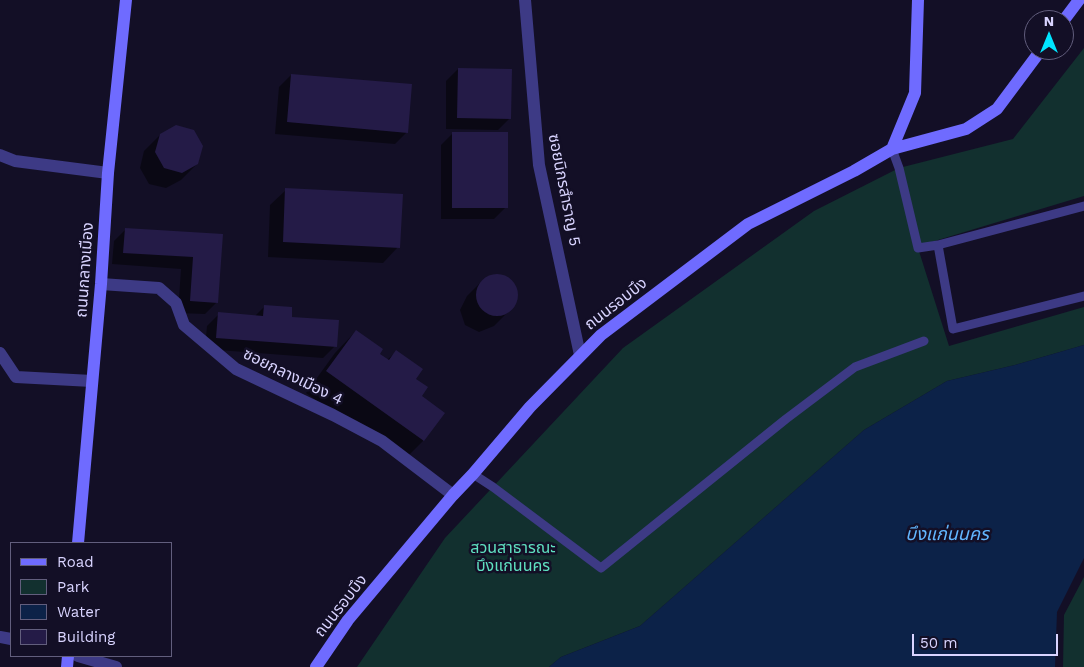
<!DOCTYPE html>
<html>
<head>
<meta charset="utf-8">
<style>
  body { margin:0 }
  #map { position:relative; width:1084px; height:667px; overflow:hidden; background:#130f26; font-family:"Work Sans",sans-serif }
  canvas { display:block }
  .legend { position:absolute; left:10px; top:542px; width:162px; height:115px; box-sizing:border-box; background:#130f26; border:1px solid #625e7d; margin:0; padding:6px 9px; list-style:none; font-size:15px; color:#d9d4ff }
  .legend li { display:flex; align-items:center; gap:10px; height:25px }
  .legend b { width:25px; border:1px solid #625e7d }
  .north { position:absolute; left:1024px; top:10px; width:50px; height:50px; box-sizing:border-box; background:#130f26; border:1px solid #625e7d; border-radius:50%; rotate:0deg; font-size:14px; font-weight:700; line-height:20px; text-align:center; color:#d9d4ff }
  .north::after { content:''; display:block; margin:auto; width:18px; height:22px; background:#00e5ff; clip-path:polygon(50% 0,100% 100%,50% 72%,0 100%) }
  .scale { position:absolute; left:912px; top:634px; width:146px; height:22px; box-sizing:border-box; border:2px solid #d9d4ff; border-top:0; padding-left:6px; font-size:15px; line-height:18px; white-space:nowrap; color:#d9d4ff; -webkit-text-stroke:4px #130f26; paint-order:stroke }
</style>
</head>
<body>
<div id="map">
<canvas width="1084" height="667"></canvas>
<ul class="legend">
<li><b style="height:6px;background:#6f6bff"></b>Road</li>
<li><b style="height:14px;background:#12302f"></b>Park</li>
<li><b style="height:14px;background:#0c2248"></b>Water</li>
<li><b style="height:14px;background:#241b47"></b>Building</li>
</ul>
<div class="north">N</div>
<div class="scale">50 m</div>
</div>
<script>
const ctx = document.querySelector('canvas').getContext('2d');
ctx.lineJoin = 'round';
function fillPath(path, color) { ctx.fillStyle = color; ctx.fill(path, 'evenodd'); }
const poly = rows => new Path2D(rows.map(r => 'M' + r).join(''));
function trace(path, color, width, dash) { ctx.strokeStyle = color; ctx.lineWidth = width; ctx.lineCap = dash ? 'butt' : 'round'; ctx.setLineDash(dash || []); ctx.stroke(path); }
function drawText(font, color, halo, rows, align = 'center') {
  ctx.font = font + ' "Work Sans","Noto Sans Thai",sans-serif'; ctx.lineWidth = 5; ctx.setLineDash([]); ctx.textBaseline = 'middle'; ctx.strokeStyle = halo; ctx.fillStyle = color; for (const [text, x, y, turn = 0] of rows) {
    ctx.save(); ctx.translate(x, y); ctx.rotate((+turn || 0) * Math.PI / 180); ctx.textAlign = isNaN(turn) ? turn : align; if (halo) ctx.strokeText(text, 0, 0); ctx.fillText(text, 0, 0); ctx.restore();
  }
}
fillPath(poly([
  [1084,48,1084,196,928,243,918,248,949,346,1084,307,1084,345,1015,365,947,381,864,430,640,626,561,657,549,667,357,667,445,538,623,348,814,211,899,168,1013,139],
  [1084,577,1084,667,1063,667,1064,615]
]), '#12302f');
fillPath(poly([
  [1084,345,1084,558,1057,612,1055,667,549,667,561,657,640,626,864,430,947,381,1015,365]
]), '#0c2248');
fillPath(poly([
  [458,69,510,118,498,130,446,129,446,81],
  [291,75,407,132,395,144,275,134,279,87],
  [453,133,506,207,494,219,441,219,441,145],
  [160,135,197,164,181,180,166,188,149,184,140,168,144,151],
  [286,190,398,247,383,263,268,257,270,205],
  [126,229,221,235,217,302,205,314,178,313,181,269,112,264,114,241],
  [498,275,512,282,517,296,510,310,494,326,479,332,465,325,460,310,467,296,483,280],
  [264,307,290,318,335,346,323,358,205,349,207,326,219,314,255,316],
  [356,331,378,354,387,360,396,352,414,379,423,441,402,462,306,393,335,353]
]), '#0007');
fillPath(poly([
  [458,68,512,69,511,119,457,118],
  [291,74,412,84,408,133,287,122],
  [176,125,194,130,203,146,198,164,182,173,164,168,155,152,160,134],
  [452,132,508,132,508,208,452,208],
  [285,188,403,194,400,248,283,242],
  [125,228,223,234,218,303,190,301,193,257,123,253],
  '476 295a21 21 0 1 1 42 0a21 21 0 1 1-42 0Z',
  [264,305,292,307,292,317,339,320,337,347,216,338,218,312,263,316],
  [356,330,383,349,380,354,389,360,396,350,423,369,416,379,428,387,422,396,445,413,424,441,326,371]
]), '#241b47');
trace(poly([
  [892,149,899,168,918,248,938,245],
  [1084,206,938,245,953,329,1084,296],
  [473,474,493,487,601,568,786,419,855,367,924,341]
]), '#3d3a85', 9);
trace(poly([
  [525,0,539,165,580,355],
  [0,155,15,161,108,173],
  [101,284,159,288,176,303,184,325,236,369,333,415,382,441,453,495],
  [0,353,16,377,92,381],
  [0,637,11,639],
  [78,656,116,667]
]), '#3d3a85', 12);
trace(poly([
  [1064,20,1079,0],
  [892,149,966,129,997,109,1041,50],
  [78,543,101,284,108,173,126,0],
  [67,667,68,656],
  [316,667,348,620,453,495,473,474,530,407,601,335,748,224,854,171,892,149,915,93,918,0]
]), '#6f6bff', 12);
drawText('16px', '#d9d4ff', '#130f26', [
  ["ซอยนิกรสำราญ 5",564,190,79],
  ["ถนนกลางเมือง",85,270,-86],
  ["ถนนรอบบึง",616,304,-38],
  ["ซอยกลางเมือง 4",293,377,26],
  ["ถนนรอบบึง",341,606,-52]
]);
drawText('16px', '#5fe0c0', '#130f26', [
  ["สวนสาธารณะ",513,548],
  ["บึงแก่นนคร",513,566]
]);
drawText('italic 18px', '#62b6ff', '#130f26', [
  ["บึงแก่นนคร",947,535]
]);
</script>
</body>
</html>
